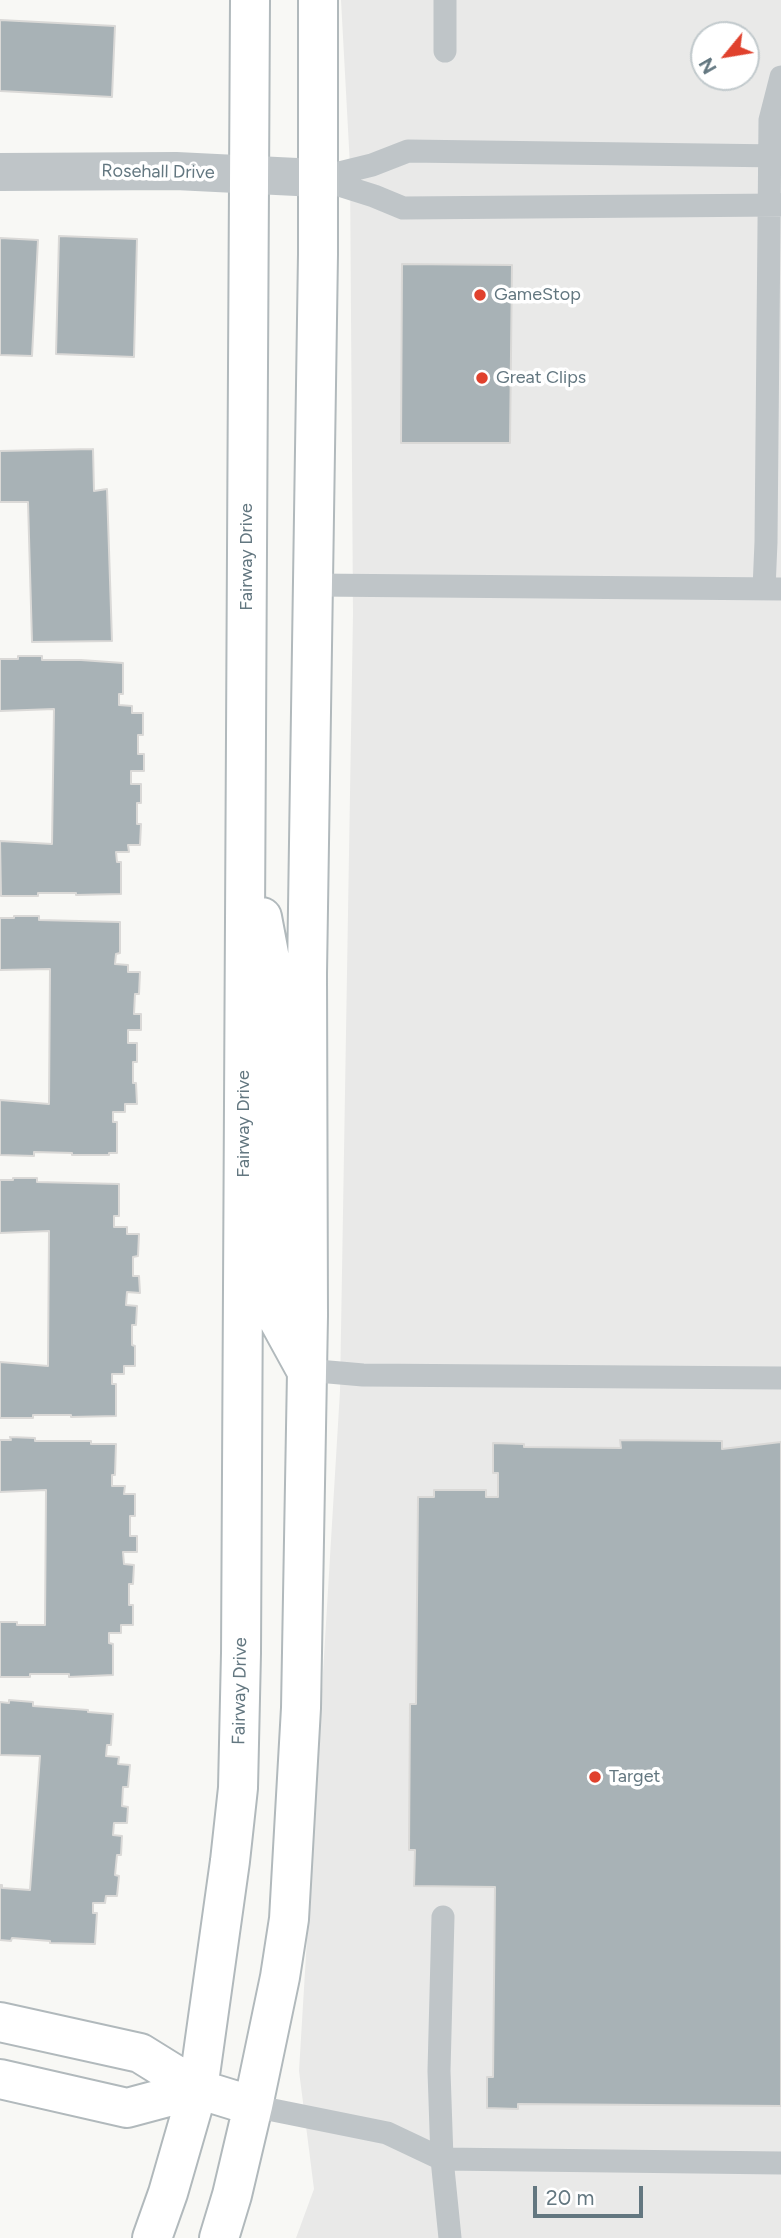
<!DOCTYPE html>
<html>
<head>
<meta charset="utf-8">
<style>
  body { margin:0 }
  #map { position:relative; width:781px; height:2238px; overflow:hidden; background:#f8f8f5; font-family:Figtree,sans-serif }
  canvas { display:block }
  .north { position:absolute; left:690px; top:21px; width:70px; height:70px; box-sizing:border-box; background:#fff; border:2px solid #c1c9cc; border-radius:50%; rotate:240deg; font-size:19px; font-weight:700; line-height:28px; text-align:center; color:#637780 }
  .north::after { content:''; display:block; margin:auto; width:24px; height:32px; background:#e0412d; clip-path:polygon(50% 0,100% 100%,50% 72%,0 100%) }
  .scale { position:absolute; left:533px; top:2186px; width:110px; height:32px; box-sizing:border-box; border:4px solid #637780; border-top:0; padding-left:9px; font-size:21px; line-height:24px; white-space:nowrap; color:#637780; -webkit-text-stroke:5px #fff; paint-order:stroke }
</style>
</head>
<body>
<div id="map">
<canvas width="781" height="2238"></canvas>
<div class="north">N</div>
<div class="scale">20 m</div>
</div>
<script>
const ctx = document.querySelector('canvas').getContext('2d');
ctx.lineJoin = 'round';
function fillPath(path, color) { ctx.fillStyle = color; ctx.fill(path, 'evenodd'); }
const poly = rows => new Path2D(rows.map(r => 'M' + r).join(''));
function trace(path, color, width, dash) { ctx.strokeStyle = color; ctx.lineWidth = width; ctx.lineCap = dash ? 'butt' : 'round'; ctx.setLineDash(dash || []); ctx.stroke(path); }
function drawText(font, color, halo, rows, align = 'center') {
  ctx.font = font + ' Figtree,sans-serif'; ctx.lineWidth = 7; ctx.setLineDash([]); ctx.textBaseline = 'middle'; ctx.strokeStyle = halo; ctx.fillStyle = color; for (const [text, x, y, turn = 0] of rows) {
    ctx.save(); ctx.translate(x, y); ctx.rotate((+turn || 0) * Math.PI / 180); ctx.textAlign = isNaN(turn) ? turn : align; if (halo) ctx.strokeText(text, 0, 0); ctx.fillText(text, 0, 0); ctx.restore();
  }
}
fillPath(poly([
  [341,0,781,0,781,2238,296,2238,314,2189,299,2071,340,1391,353,614,350,166],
  [704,35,746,35,746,77,704,77]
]), '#e9e9e8');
const building = poly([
  [0,20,115,26,112,97,0,91,0,20],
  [59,236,137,239,134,357,56,354,59,236],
  [0,238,38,240,32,356,0,355,0,238],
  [402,264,512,265,510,443,401,443,402,264],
  [93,449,94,491,107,489,112,641,32,642,28,502,0,502,0,451,93,449],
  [18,656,42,656,42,660,81,660,123,663,123,694,119,694,119,705,132,706,132,713,143,713,143,735,138,735,138,754,144,754,144,771,131,771,131,784,141,784,141,803,137,803,137,824,141,824,140,845,128,845,129,852,116,852,117,862,121,862,121,894,76,895,76,893,38,893,38,896,1,896,0,841,52,844,54,709,0,711,0,659,18,659,18,656],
  [14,916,39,916,39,920,120,922,120,953,116,954,115,964,128,965,128,972,140,972,139,994,135,994,134,1014,141,1014,141,1030,128,1030,128,1043,137,1043,137,1062,133,1062,133,1083,136,1083,137,1104,125,1104,125,1112,113,1112,113,1122,117,1122,117,1153,109,1153,109,1155,72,1155,72,1153,34,1152,34,1156,0,1155,0,1100,49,1104,50,969,0,970,0,918,14,918,14,916],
  [13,1178,37,1178,37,1182,119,1184,119,1216,114,1216,114,1227,127,1227,127,1234,139,1234,138,1256,133,1257,133,1276,139,1276,140,1293,127,1292,126,1305,137,1306,136,1325,132,1325,132,1345,135,1346,135,1366,124,1366,124,1374,112,1374,112,1384,116,1384,116,1416,71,1417,71,1415,33,1415,33,1418,0,1418,0,1362,48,1366,49,1231,0,1233,0,1180,13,1180,13,1178],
  [10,1437,35,1438,35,1441,91,1441,91,1444,116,1444,115,1475,112,1475,112,1486,125,1486,124,1494,135,1494,135,1516,130,1516,130,1536,137,1536,137,1552,123,1552,124,1564,134,1565,133,1584,129,1584,129,1605,133,1605,133,1625,121,1625,121,1633,109,1633,109,1643,113,1644,113,1675,69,1677,69,1674,30,1674,30,1677,0,1677,0,1622,17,1622,17,1625,45,1625,46,1490,0,1492,0,1440,11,1440,10,1437],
  [620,1440,722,1441,722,1449,781,1442,781,2106,518,2104,518,2109,487,2108,487,2077,493,2077,495,1887,414,1886,415,1850,409,1850,410,1704,416,1704,418,1497,434,1497,434,1490,486,1490,486,1497,498,1497,498,1473,493,1473,493,1443,524,1444,524,1447,621,1448,620,1440],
  [9,1700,33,1702,33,1706,88,1710,88,1712,113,1714,111,1745,107,1745,106,1756,119,1757,118,1764,130,1765,128,1787,123,1787,122,1806,128,1807,127,1823,114,1823,113,1835,122,1836,121,1855,117,1855,115,1875,119,1876,117,1896,106,1896,105,1903,93,1903,93,1913,97,1913,95,1944,50,1943,50,1941,12,1938,11,1941,0,1940,0,1885,2,1885,2,1888,30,1890,40,1756,0,1755,0,1702,9,1703,9,1700]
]);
fillPath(building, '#a8b2b6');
trace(building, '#dad9d7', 2);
const secondary = poly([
  [262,917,275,985,278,1319,306,1370],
  [0,2022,140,2053,198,2089,253,2106],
  [0,2079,127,2108,198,2089],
  [152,2238,168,2193,198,2089,230,1861,238,1788,241,1653,250,0],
  [219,2238,232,2195,253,2106,280,1977,289,1919,301,1708,308,1316,307,973,318,254,318,0]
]);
trace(secondary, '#b1b9bc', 42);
trace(poly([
  [445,51,445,0],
  [317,178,374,196,403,208,781,205],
  [319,178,372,165,408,151,781,156],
  [314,585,781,589],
  [764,589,766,542,770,120,781,77],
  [306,1370,363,1375,781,1378],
  [443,1917,439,2071,442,2159,450,2238],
  [253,2106,387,2133,442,2159,781,2163]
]), '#bfc5c8', 23);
trace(poly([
  [0,172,176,171,317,178]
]), '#bfc5c8', 38);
trace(secondary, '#fff', 38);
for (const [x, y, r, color] of [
  [480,295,7,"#e0412d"],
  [482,378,7,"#e0412d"],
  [595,1777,7,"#e0412d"]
]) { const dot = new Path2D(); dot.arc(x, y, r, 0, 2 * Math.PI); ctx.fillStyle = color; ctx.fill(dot); trace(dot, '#fff', 2.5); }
drawText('18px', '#637780', '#fff', [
  ["Rosehall Drive",158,172,1],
  ["Fairway Drive",247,557,-90],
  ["Fairway Drive",244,1124,-90],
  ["Fairway Drive",240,1691,-89]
]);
drawText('18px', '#637780', '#fff', [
  ["GameStop",494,295],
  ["Great Clips",496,378],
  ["Target",609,1777]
], 'left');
</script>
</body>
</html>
